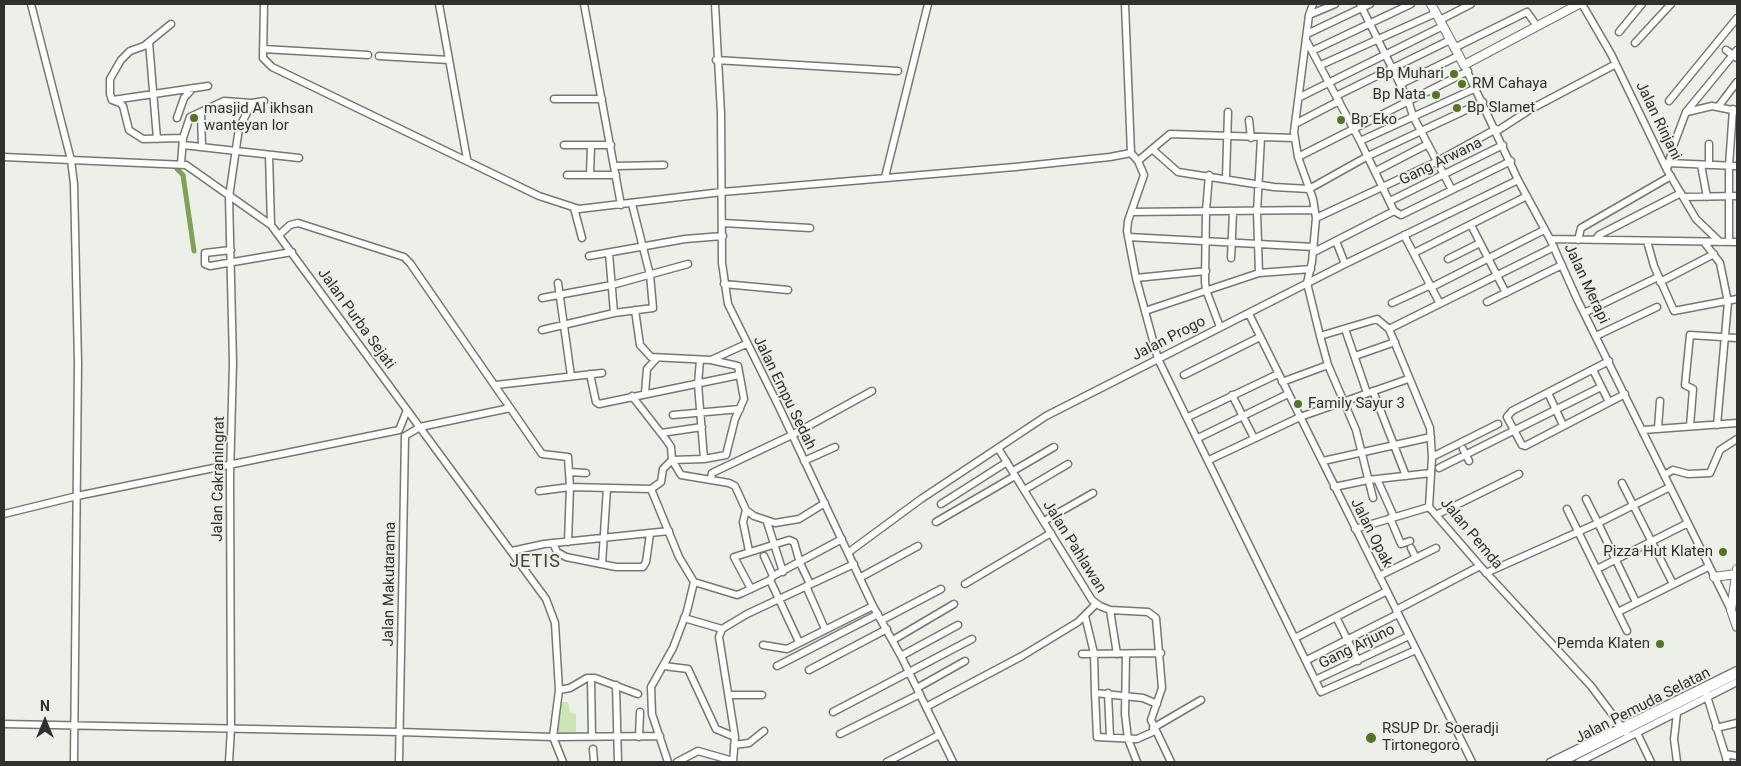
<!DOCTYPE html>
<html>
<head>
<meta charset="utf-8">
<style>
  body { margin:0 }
  #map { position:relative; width:1741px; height:766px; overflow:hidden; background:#edf0e9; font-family:Roboto,sans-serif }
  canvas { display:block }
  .frame { position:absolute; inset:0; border:5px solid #2f312e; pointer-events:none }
  .north { position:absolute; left:20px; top:696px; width:50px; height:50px; -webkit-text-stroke:4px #edf0e9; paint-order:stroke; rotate:0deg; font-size:14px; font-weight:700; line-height:20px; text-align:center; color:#2f312e }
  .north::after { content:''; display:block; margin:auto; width:18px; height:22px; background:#2f312e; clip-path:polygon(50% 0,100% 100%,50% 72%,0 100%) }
</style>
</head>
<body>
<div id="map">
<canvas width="1741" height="766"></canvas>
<div class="frame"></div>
<div class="north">N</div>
</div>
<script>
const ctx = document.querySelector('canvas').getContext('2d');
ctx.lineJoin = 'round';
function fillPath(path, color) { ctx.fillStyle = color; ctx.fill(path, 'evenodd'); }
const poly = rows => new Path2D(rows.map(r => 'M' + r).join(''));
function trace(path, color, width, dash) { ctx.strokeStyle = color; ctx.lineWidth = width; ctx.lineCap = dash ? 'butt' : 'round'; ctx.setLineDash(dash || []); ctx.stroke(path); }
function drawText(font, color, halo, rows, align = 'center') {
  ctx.font = font + ' Roboto,sans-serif'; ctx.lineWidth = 4; ctx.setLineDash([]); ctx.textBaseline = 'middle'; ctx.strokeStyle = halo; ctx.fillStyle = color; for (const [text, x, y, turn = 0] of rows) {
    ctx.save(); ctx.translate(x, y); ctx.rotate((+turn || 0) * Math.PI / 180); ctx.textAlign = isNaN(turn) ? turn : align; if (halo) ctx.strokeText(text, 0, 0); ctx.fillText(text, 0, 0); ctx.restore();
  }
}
fillPath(poly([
  [560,702,568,702,570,712,576,714,576,735,556,735]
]), '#cde4b5');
trace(poly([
  [177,169,183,175,194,251]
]), '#80a256', 5);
const minor = poly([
  [31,4,71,160,186,165,271,225,546,599,555,623,559,690,553,737,563,762],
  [264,4,263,58,272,67,539,196,579,209,722,192,1015,167,1110,157,1131,153],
  [439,4,467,159],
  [584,4,621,205],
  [715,4,721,113,722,263,728,304,779,407,873,606,901,656,953,762],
  [1125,4,1131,153,1138,161,1144,175,1128,221,1127,231,1136,278,1158,359,1321,692,1416,650],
  [1313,4,1309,15,1294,132,1298,157,1313,199,1316,218,1312,262,1307,283,1320,336,1377,319,1389,329,1430,428,1432,457,1429,507,1480,566,1591,686,1627,734],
  [1360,4,1408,100,1413,116,1452,190],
  [1582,4,1611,54,1667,170,1696,219,1720,242],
  [1309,15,1335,4],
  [1440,20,1471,4],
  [171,24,144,46,130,51,121,60,110,79,110,94,112,100,120,103,123,106,129,130,143,139,183,138],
  [1619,32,1642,4],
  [1307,34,1370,4],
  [1306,40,1360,141,1394,211,1314,252],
  [149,42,157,139],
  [1635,43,1671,4],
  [1454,48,1527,12,1537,26],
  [263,49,368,55],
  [1314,50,1411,4],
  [1726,50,1737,58],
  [379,56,449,60],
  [716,60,898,71],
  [1321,65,1436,13],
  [1464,65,1518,180,1550,239,1577,299,1731,610],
  [1401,84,1458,56],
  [1336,96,1450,40],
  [1300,97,1443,26],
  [554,99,602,99],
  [113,100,208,86],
  [1669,101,1737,18],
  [1718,107,1737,82],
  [1687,112,1712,106,1737,111],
  [201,113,202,147],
  [177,118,184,98,193,88],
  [1249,120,1251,138],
  [1295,124,1339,101],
  [1497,131,1531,109,1616,64],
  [1360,141,1476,88],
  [1709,144,1709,165],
  [183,145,299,158],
  [564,145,611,145],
  [1152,149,1178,172,1274,187,1309,189,1368,156,1483,102],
  [269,155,271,225],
  [4,157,71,160,74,184,78,363,74,762],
  [1298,157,1468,71],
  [1138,161,1170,134,1294,138],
  [1668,163,1737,166],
  [181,164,183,138,190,117,224,101,252,103],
  [1701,165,1707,197],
  [615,166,664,165],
  [1667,169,1674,144,1686,112,1737,50],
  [1376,171,1428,144],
  [567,175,616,175],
  [590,175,591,145],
  [1209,175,1206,211,1205,282,1206,290,1220,327],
  [885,177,928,4],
  [1226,179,1228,112],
  [1683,197,1737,196],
  [1390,201,1503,145],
  [574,208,582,238],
  [1394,211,1401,215,1511,161],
  [1131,212,1314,210],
  [1316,218,1438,161,1496,129],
  [723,223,810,228],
  [1471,225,1506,293],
  [279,235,290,225,298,223,404,257,410,263,542,454,568,457,570,487,568,542],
  [1404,235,1439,302],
  [1128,237,1314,247],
  [1550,239,1737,242],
  [1578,240,1581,228,1671,176],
  [1595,240,1599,235,1681,193],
  [1336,241,1345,264],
  [1647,241,1654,266,1674,311,1737,299],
  [1704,242,1720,263,1728,302,1717,425],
  [1729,242,1729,166,1733,109],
  [231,250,205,253,205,264,210,266,292,252],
  [609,253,614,313],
  [1414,253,1527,196],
  [589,256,685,239,723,236],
  [1231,258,1233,212],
  [1448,259,1480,243],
  [1259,273,1257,212,1261,138],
  [1136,278,1206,271],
  [1660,282,1714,254],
  [558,283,571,376],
  [724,284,788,290],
  [1432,287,1544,230],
  [542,298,612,285,688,264],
  [1487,302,1562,265],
  [1392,303,1431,285],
  [635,310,640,345,651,357,711,360,746,344],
  [1145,311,1259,273,1311,269],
  [1584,313,1658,277],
  [1249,314,1472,762],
  [1345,329,1367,393],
  [1389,329,1554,247],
  [542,330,614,313,653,308,650,275,632,204],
  [1320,336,1328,365,1356,430,1373,498],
  [1596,336,1657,307],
  [1355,356,1395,342],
  [700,360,698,384,704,459],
  [1609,361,1512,411,1507,417,1522,445,1525,446,1625,394],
  [1593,370,1609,402],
  [590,374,596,402,599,404,739,375],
  [1184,375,1260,337],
  [1282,382,1328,365],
  [496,385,602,373],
  [1373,391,1406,476],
  [645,393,647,369,657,358],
  [1548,393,1563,425],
  [1232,395,1254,438],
  [632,396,667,441,671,447,672,460,681,475,729,483,735,486,746,510,754,516,775,523,799,519,825,503],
  [673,415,740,409],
  [1188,417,1278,374],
  [1690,426,1693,389,1685,385,1690,335,1737,338],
  [1658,428,1660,401],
  [399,430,407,410],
  [1643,430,1737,423],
  [661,433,702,427],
  [405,436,420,427,510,408],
  [1198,438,1288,394],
  [998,448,1092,600,1100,606,1110,610,1148,612,1156,618,1162,688,1151,720,1171,762],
  [1463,449,1469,461],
  [1432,457,1498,424],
  [1209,460,1300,417,1408,379],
  [804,461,835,447],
  [1323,461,1431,437],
  [1439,468,1601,387],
  [1013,471,1054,447],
  [569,472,586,473],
  [1664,475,1673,470,1688,474,1710,473,1720,450,1737,439],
  [711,478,712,473,792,435,872,391],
  [1377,479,1394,517],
  [1622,483,1673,584],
  [1334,487,1368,480,1431,473],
  [651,489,679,557,694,582,687,611,673,648,651,687,652,714,668,762],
  [1024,490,1068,464],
  [539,491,570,487,651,489,661,482,663,469,672,460,704,459,726,455,735,419,744,399,738,366,711,360],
  [1586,499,1598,523,1670,487],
  [941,504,1007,462],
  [1567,509,1627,631],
  [746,510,743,522,749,551],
  [4,514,77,496,399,430],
  [1436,515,1519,474],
  [1390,518,1401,544,1410,541],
  [1044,521,1093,493],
  [767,522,783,572],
  [936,522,1015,476],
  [1355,529,1429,507],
  [553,543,557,552,566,557,616,567,643,567,646,562,650,534],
  [1411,548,1416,558],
  [512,551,544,544,669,531],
  [849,552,921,499,1046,416,1345,264,1518,180],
  [764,556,773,576],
  [602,564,607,488],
  [1597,569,1688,523],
  [1486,573,1598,523,1636,602],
  [1379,576,1436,548],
  [861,577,918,546],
  [770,580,799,642],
  [694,582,737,595,742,593,770,580,773,576,842,539],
  [965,584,1051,533],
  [806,586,825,629],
  [751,589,734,557,789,540,794,542,800,563,810,584],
  [1110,610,1117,654],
  [1396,610,1480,566],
  [1618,612,1708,567],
  [1085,616,1094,653,1095,693],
  [1336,617,1358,661],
  [684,618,722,629],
  [882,620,941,589],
  [1295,638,1387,591],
  [893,640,954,604],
  [763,645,787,649,873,606],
  [1082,654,1161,653],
  [1126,654,1125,714,1128,739,1137,762],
  [901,656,958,625],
  [1307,660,1398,614],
  [664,666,688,669,716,729,735,737],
  [777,666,878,614],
  [809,670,887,629],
  [591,678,592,737],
  [1315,680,1409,636],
  [616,685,618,762],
  [917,688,965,661],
  [559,690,570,688,587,678,595,678,638,694],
  [1108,693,1110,737],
  [1706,693,1725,754,1737,756],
  [729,695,762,695],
  [926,707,1022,656,1078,622,1096,604],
  [833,712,972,639],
  [1677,713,1674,739,1677,762],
  [4,724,400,732,553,737,660,736],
  [1153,728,1201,700],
  [1716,728,1737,723],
  [1155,731,1137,739,1097,737,1095,693,1143,698,1157,704],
  [1637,733,1651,762],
  [840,734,920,694],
  [639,737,640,712],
  [734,745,749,743,764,731],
  [593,749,594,762],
  [1725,754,1727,762],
  [229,762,231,728,230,477,233,363,229,197,239,128,252,103,264,101],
  [399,762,405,436],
  [677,762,698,751,733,761],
  [733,762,735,737,719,637,722,629,747,614,854,564],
  [887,762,939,735],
  [1550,762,1737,670],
  [1579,762,1737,682]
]);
const major = poly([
  [1431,4,1464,65,1579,4],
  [1737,569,1731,610,1737,627],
  [1714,577,1736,574],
  [1561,762,1737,674]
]);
trace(minor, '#757872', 9);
trace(major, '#757872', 10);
trace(minor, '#fff', 6);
trace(major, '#fff', 8);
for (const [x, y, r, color] of [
  [1454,74,5,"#55742a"],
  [1462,84,5,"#55742a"],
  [1436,95,5,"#55742a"],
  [1457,108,5,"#55742a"],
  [194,118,5,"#55742a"],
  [1341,120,5,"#55742a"],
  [1298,404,5,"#55742a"],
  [1723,552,5,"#55742a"],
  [1660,644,5,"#55742a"],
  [1371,738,6,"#55742a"]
]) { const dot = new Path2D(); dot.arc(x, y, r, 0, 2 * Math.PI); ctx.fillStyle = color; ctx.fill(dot); trace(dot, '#edf0e9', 2); }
drawText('15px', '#2f312e', '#edf0e9', [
  ["Bp Muhari",1444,74,"right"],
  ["RM Cahaya",1472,84],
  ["Bp Nata",1426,95,"right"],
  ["Bp Slamet",1467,108],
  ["masjid Al ikhsan",204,109],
  ["wanteyan lor",204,126],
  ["Bp Eko",1351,120],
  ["Family Sayur 3",1308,404],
  ["Pizza Hut Klaten",1713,552,"right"],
  ["Pemda Klaten",1650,644,"right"],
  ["RSUP Dr. Soeradji",1382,729],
  ["Tirtonegoro",1382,746]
], 'left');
drawText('15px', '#2f312e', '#edf0e9', [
  ["Jalan Rinjani",1658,121,64],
  ["Gang Arwana",1441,162,-26],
  ["Jalan Merapi",1586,284,65],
  ["Jalan Purba Sejati",356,319,54],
  ["Jalan Progo",1169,339,-27],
  ["Jalan Empu Sedah",784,393,64],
  ["Jalan Cakraningrat",219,479,-89],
  ["Jalan Opak",1371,533,63],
  ["Jalan Pemda",1471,534,50],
  ["Jalan Pahlawan",1074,547,58],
  ["Jalan Makutarama",390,584,-89],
  ["Gang Arjuno",1357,647,-26],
  ["Jalan Pemuda Selatan",1643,706,-27]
]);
ctx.letterSpacing = '1px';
drawText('18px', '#41443e', '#edf0e9', [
  ["JETIS",535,562]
]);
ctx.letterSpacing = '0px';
</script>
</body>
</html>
